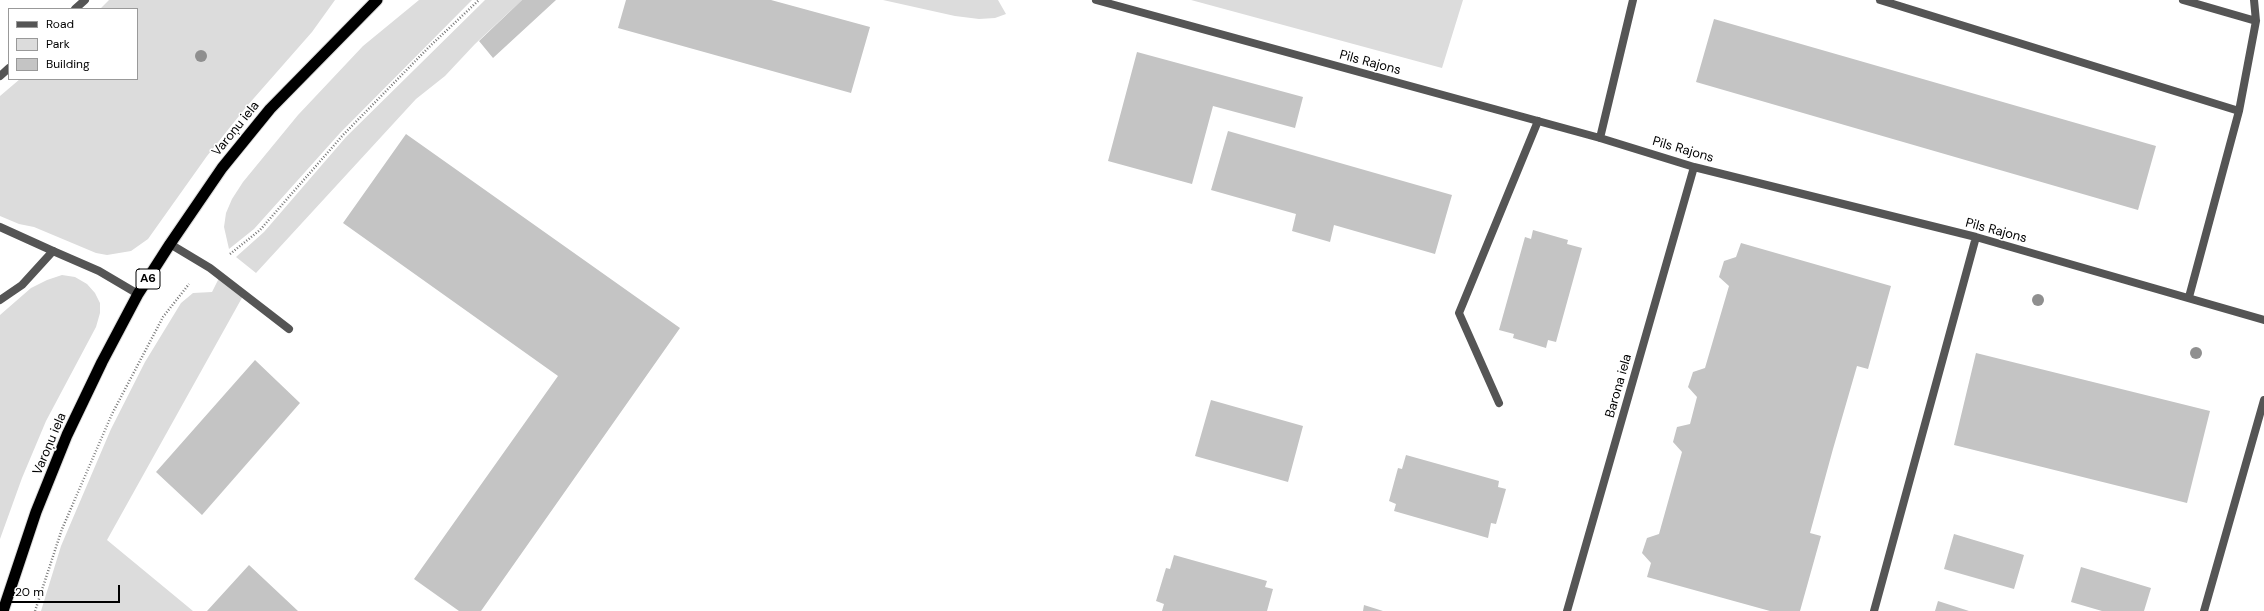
<!DOCTYPE html>
<html>
<head>
<meta charset="utf-8">
<style>
  body { margin:0 }
  #map { position:relative; width:2264px; height:611px; overflow:hidden; background:#fff; font-family:"DM Sans",sans-serif }
  canvas { display:block }
  .legend { position:absolute; left:8px; top:8px; width:130px; height:72px; box-sizing:border-box; background:#fff; border:1px solid #999; margin:0; padding:5px 7px; list-style:none; font-size:12px; color:#000 }
  .legend li { display:flex; align-items:center; gap:8px; height:20px }
  .legend b { width:20px; border:1px solid #999 }
  .scale { position:absolute; left:8px; top:585px; width:112px; height:18px; box-sizing:border-box; border:2px solid #000; border-top:0; padding-left:5px; font-size:12px; line-height:14px; white-space:nowrap; color:#000; -webkit-text-stroke:3px #fff; paint-order:stroke }
</style>
</head>
<body>
<div id="map">
<canvas width="2264" height="611"></canvas>
<ul class="legend">
<li><b style="height:5px;background:#555"></b>Road</li>
<li><b style="height:11px;background:#dcdcdc"></b>Park</li>
<li><b style="height:11px;background:#c4c4c4"></b>Building</li>
</ul>
<div class="scale">20 m</div>
</div>
<script>
const ctx = document.querySelector('canvas').getContext('2d');
ctx.lineJoin = 'round';
function fillPath(path, color) { ctx.fillStyle = color; ctx.fill(path, 'evenodd'); }
const poly = rows => new Path2D(rows.map(r => 'M' + r).join(''));
function trace(path, color, width, dash) { ctx.strokeStyle = color; ctx.lineWidth = width; ctx.lineCap = dash ? 'butt' : 'round'; ctx.setLineDash(dash || []); ctx.stroke(path); }
function drawText(font, color, halo, rows, align = 'center') {
  ctx.font = font + ' "DM Sans",sans-serif'; ctx.lineWidth = 3; ctx.setLineDash([]); ctx.textBaseline = 'middle'; ctx.strokeStyle = halo; ctx.fillStyle = color; for (const [text, x, y, turn = 0] of rows) {
    ctx.save(); ctx.translate(x, y); ctx.rotate((+turn || 0) * Math.PI / 180); ctx.textAlign = isNaN(turn) ? turn : align; if (halo) ctx.strokeText(text, 0, 0); ctx.fillText(text, 0, 0); ctx.restore();
  }
}
fillPath(poly([
  [109,0,335,0,312,32,247,106,207,156,148,239,131,251,107,255,96,253,34,227,19,224,0,216,0,96,20,79,137,79,137,9,100,9],
  [419,0,472,0,340,133,254,229,229,249,224,227,226,213,232,199,243,182,298,115,363,46],
  [485,0,522,0,475,44,445,76,416,99,256,273,236,257,264,232,346,137],
  [883,0,998,0,1006,14,995,18,979,19,955,16],
  [1191,0,1463,0,1442,68],
  [62,275,75,277,87,284,95,293,100,303,100,313,96,327,46,421,22,478,0,539,0,315,31,288,47,280],
  [219,278,243,296,107,540,193,611,41,611,61,546,111,429,145,362,181,303,193,293,212,292]
]), '#dcdcdc');
fillPath(poly([
  [522,0,556,0,493,58,479,41],
  [626,0,771,0,870,27,851,93,618,28],
  [1714,19,2156,146,2138,210,1696,82],
  [1137,52,1303,97,1295,128,1213,106,1192,184,1108,161],
  [1228,131,1452,195,1435,254,1334,225,1330,242,1292,231,1296,214,1211,190],
  [406,134,680,328,481,611,459,611,414,579,558,376,343,223],
  [1533,230,1568,240,1567,244,1582,248,1556,342,1548,340,1546,348,1513,338,1514,334,1499,330,1525,237,1531,239],
  [1741,243,1891,286,1868,369,1857,366,1833,449,1810,533,1821,536,1800,611,1770,611,1647,577,1651,563,1642,553,1647,538,1659,534,1682,452,1673,442,1677,427,1690,424,1697,397,1688,387,1693,372,1705,368,1729,286,1719,277,1724,261,1736,257],
  [1976,353,2210,411,2187,503,1954,445],
  [255,360,300,403,202,515,156,472],
  [1211,400,1303,426,1288,482,1195,456],
  [1406,455,1499,481,1498,487,1506,489,1496,524,1491,523,1488,538,1394,511,1396,504,1389,501,1398,468,1402,469],
  [1954,534,2024,555,2014,589,1944,569],
  [1174,555,1267,581,1265,587,1273,589,1267,611,1162,611,1164,604,1156,601,1166,568,1170,569],
  [249,565,298,611,207,611],
  [2081,567,2151,588,2144,611,2102,611,2071,602],
  [1938,601,1969,611,1935,611],
  [1364,605,1383,611,1363,611]
]), '#c4c4c4');
const trunk = poly([
  [3,611,36,512,67,435,102,362,138,294,170,244,222,168,270,109,377,0]
]);
trace(trunk, '#dbdbdb', 13);
trace(poly([
  [230,254,260,230,343,135,429,47,479,0],
  [35,611,62,529,112,414,163,317,189,284]
]), '#777', 2.5, [1, 2]);
trace(poly([
  [75,9,85,0],
  [0,76,9,68],
  [0,227,53,251],
  [170,244,210,268,289,329],
  [1499,403,1459,313,1538,121]
]), '#555', 8);
trace(poly([
  [1096,0,1600,138,1694,167,1976,237,2264,320],
  [1880,0,2239,111],
  [2183,0,2256,21],
  [1600,138,1633,0],
  [2189,297,2239,111,2256,21,2254,0],
  [0,300,22,285,53,251,99,271,138,294],
  [1567,611,1694,167],
  [1874,611,1976,237],
  [2204,611,2264,400]
]), '#555', 8);
trace(trunk, '#000', 11);
ctx.fillStyle = '#8f8f8f';
for (const [x, y] of [
  [201,56],
  [2038,300],
  [2196,353]
]) { ctx.beginPath(); ctx.arc(x, y, 6, 0, 2 * Math.PI); ctx.fill(); }
for (const [x, y, w] of [
  [148,279,24]
]) { const box = new Path2D(); box.roundRect(x - w / 2, y - 10, w, 20, 3); ctx.fillStyle = '#fff'; ctx.fill(box); trace(box, '#000', 1); }
drawText('bold 12px', '#000', null, [
  ["A6",148,279]
]);
drawText('13px', '#000', '#fff', [
  ["Pils Rajons",1370,63,15],
  ["Varoņu iela",236,129,-51],
  ["Pils Rajons",1683,150,16],
  ["Pils Rajons",1996,231,15],
  ["Barona iela",1619,386,-74],
  ["Varoņu iela",50,444,-67]
]);
</script>
</body>
</html>
